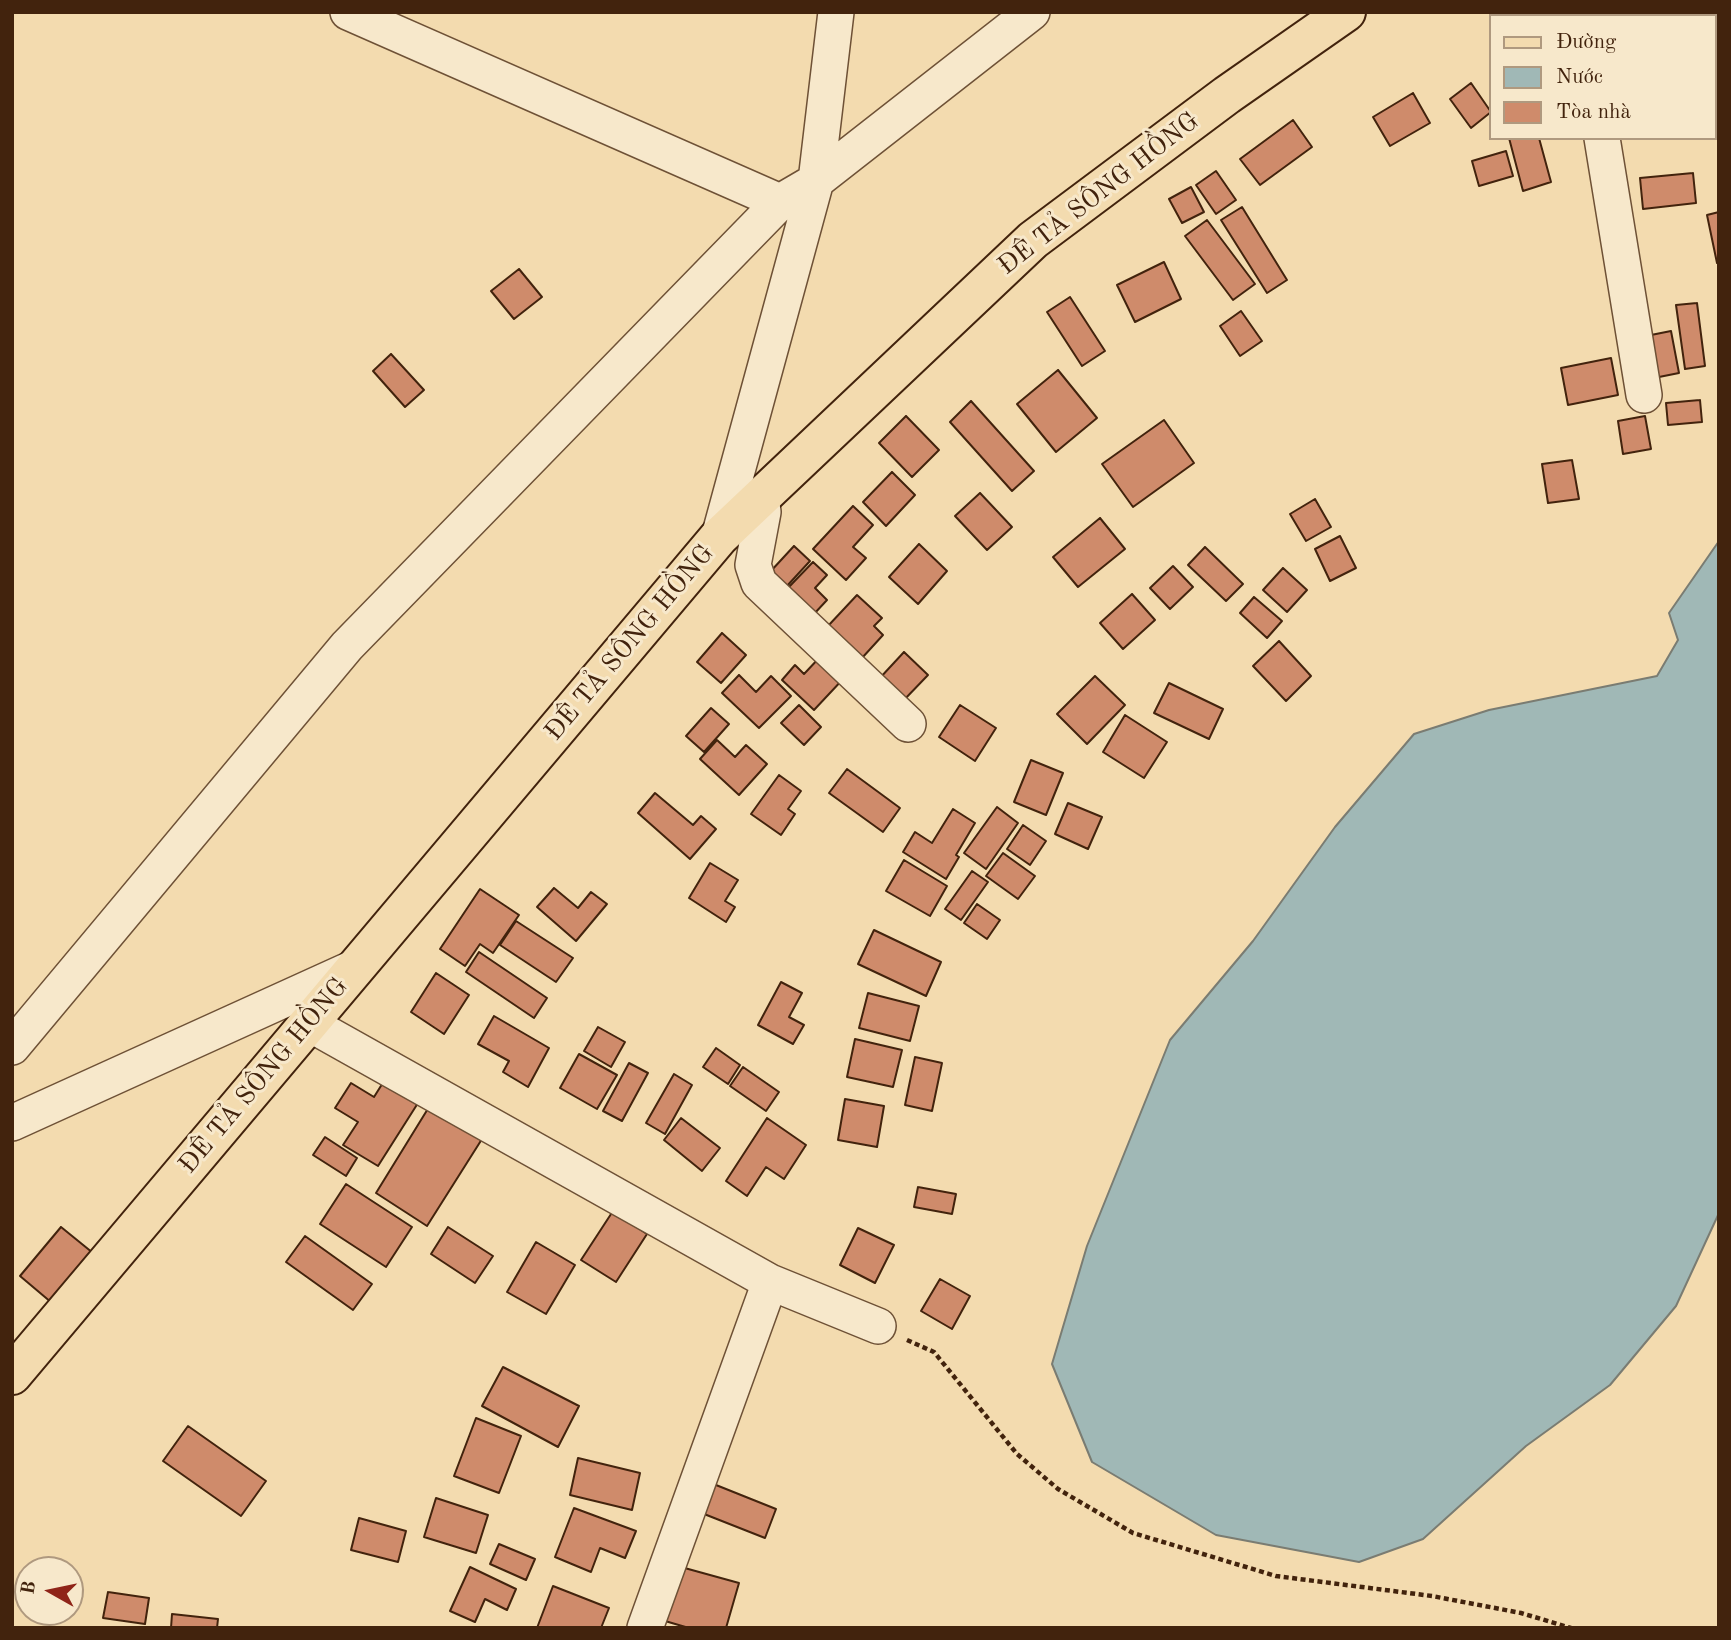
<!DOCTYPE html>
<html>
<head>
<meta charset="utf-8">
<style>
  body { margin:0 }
  #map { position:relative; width:1731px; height:1640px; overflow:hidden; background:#f3dbaf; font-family:"Old Standard TT",serif }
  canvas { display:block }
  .frame { position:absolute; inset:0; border:14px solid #42230d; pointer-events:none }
  .legend { position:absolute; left:1489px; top:14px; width:228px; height:126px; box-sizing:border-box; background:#f7e8cb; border:2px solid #af997f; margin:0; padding:9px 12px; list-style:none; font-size:21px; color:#42230d }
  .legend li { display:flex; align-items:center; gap:14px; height:35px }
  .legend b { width:35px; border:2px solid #af997f }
  .north { position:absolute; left:14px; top:1556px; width:70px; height:70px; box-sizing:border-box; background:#f7e8cb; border:2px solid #af997f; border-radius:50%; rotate:279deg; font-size:19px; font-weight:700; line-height:28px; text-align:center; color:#42230d }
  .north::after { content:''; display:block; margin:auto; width:24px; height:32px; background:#8f2418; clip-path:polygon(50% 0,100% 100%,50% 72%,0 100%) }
</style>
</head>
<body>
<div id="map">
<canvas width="1731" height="1640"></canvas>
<div class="frame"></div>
<ul class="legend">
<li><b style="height:9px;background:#f3dbaf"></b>Đường</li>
<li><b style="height:19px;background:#a0b8b6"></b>Nước</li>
<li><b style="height:19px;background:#cf8b6b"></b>Tòa nhà</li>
</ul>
<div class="north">B</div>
</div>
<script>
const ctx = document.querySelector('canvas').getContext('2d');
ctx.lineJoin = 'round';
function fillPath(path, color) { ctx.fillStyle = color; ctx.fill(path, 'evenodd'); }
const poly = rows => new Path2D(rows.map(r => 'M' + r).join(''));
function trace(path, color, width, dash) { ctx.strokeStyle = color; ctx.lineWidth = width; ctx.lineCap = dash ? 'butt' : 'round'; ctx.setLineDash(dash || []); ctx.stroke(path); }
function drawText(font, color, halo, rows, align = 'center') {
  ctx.font = font + ' "Old Standard TT",serif'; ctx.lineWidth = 6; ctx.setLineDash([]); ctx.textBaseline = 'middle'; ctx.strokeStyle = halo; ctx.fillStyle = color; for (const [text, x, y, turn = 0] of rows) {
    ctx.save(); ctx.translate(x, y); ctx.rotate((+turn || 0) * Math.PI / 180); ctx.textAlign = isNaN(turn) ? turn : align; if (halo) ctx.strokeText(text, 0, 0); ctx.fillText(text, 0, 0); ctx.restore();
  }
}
const water = poly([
  [1719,541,1719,1213,1676,1306,1610,1385,1526,1446,1423,1539,1359,1562,1216,1535,1092,1462,1052,1364,1087,1246,1170,1040,1253,941,1335,827,1414,734,1489,710,1657,676,1678,640,1669,613,1719,541]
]);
fillPath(water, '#a0b8b6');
trace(water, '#7a7c72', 2);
const building = poly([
  [1471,83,1491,112,1471,128,1450,99,1471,83],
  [1413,93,1430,123,1390,146,1373,117,1413,93],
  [1293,120,1312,147,1260,185,1240,159,1293,120],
  [1509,138,1539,138,1551,182,1523,191,1509,138],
  [1506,151,1513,176,1479,186,1472,161,1506,151],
  [1216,171,1236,200,1216,214,1196,185,1216,171],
  [1693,173,1696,203,1643,209,1640,178,1693,173],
  [1191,187,1204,212,1182,223,1169,199,1191,187],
  [1242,207,1287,280,1267,293,1221,220,1242,207],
  [1719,212,1719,262,1717,263,1707,215,1719,212],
  [1207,220,1255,284,1233,300,1185,236,1207,220],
  [1164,262,1181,299,1135,322,1117,285,1164,262],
  [519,269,542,297,514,319,491,291,519,269],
  [1070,297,1105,351,1082,366,1047,312,1070,297],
  [1697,303,1705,366,1685,369,1676,305,1697,303],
  [1241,311,1262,341,1240,356,1220,326,1241,311],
  [1671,331,1679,373,1654,378,1646,336,1671,331],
  [391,354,424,390,405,407,373,371,391,354],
  [1611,358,1618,395,1568,405,1561,368,1611,358],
  [1058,370,1097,418,1056,452,1017,404,1058,370],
  [1700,400,1702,422,1668,425,1666,403,1700,400],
  [971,401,1034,471,1012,491,950,422,971,401],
  [906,416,939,450,912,477,879,443,906,416],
  [1645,416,1651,449,1623,454,1618,421,1645,416],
  [1164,420,1194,463,1133,507,1102,464,1164,420],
  [1572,460,1579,499,1548,503,1542,464,1572,460],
  [892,472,915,495,886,526,863,502,892,472],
  [980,493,1012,527,987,550,955,516,980,493],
  [1315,499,1331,527,1306,541,1290,514,1315,499],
  [853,506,873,525,853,547,866,558,846,580,813,549,853,506],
  [1100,518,1125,549,1078,587,1053,557,1100,518],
  [1340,536,1356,568,1330,581,1315,549,1340,536],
  [919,544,947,571,918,604,889,577,919,544],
  [794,546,810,561,786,587,770,572,794,546],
  [1205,547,1243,584,1226,601,1188,565,1205,547],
  [813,562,827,575,815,588,827,600,814,614,787,589,813,562],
  [1173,566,1193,587,1170,609,1150,588,1173,566],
  [1283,568,1307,590,1287,612,1263,590,1283,568],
  [1132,594,1155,620,1123,649,1100,623,1132,594],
  [857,595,882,618,874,626,883,635,862,658,828,626,857,595],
  [1254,597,1282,621,1267,638,1240,613,1254,597],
  [722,633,746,655,721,683,697,662,722,633],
  [1279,641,1311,676,1286,701,1253,666,1279,641],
  [904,652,928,675,903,701,879,679,904,652],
  [820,657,844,678,814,710,782,680,795,665,804,674,820,657],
  [739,675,756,692,771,676,791,696,759,728,722,693,739,675],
  [1095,676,1125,705,1087,744,1057,714,1095,676],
  [1169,683,1223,709,1209,739,1154,713,1169,683],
  [799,705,821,727,804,745,781,723,799,705],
  [960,705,996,728,975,761,939,737,960,705],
  [711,708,729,724,704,752,686,736,711,708],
  [1125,715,1167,742,1144,778,1103,752,1125,715],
  [717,740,735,757,746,745,767,764,739,795,700,759,717,740],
  [1031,760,1063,773,1046,815,1014,802,1031,760],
  [847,769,900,808,883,832,829,793,847,769],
  [779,775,801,791,788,809,795,814,781,835,751,814,779,775],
  [655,793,693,825,701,816,716,829,690,859,638,813,655,793],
  [1068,803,1102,817,1088,849,1055,834,1068,803],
  [997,807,1018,823,986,869,964,853,997,807],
  [953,809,975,823,956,855,959,857,946,879,903,852,915,832,932,843,953,809],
  [1023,825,1046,841,1030,865,1007,849,1023,825],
  [1003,853,1035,876,1018,899,986,876,1003,853],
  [904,860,947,886,930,916,886,891,904,860],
  [710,863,738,880,725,901,735,907,726,922,689,898,710,863],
  [972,871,988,882,961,920,945,909,972,871],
  [554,888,578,908,591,892,607,904,576,941,537,907,554,888],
  [480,889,519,915,493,953,480,944,465,966,440,949,480,889],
  [977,904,1000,920,987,939,964,923,977,904],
  [516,921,573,958,556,982,500,945,516,921],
  [874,930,941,962,926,996,858,964,874,930],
  [479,952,547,998,534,1018,466,972,479,952],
  [436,973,469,995,444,1034,411,1012,436,973],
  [781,982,802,993,789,1017,804,1025,793,1044,758,1025,781,982],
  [868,993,919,1006,910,1041,859,1028,868,993],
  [494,1016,549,1048,528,1087,503,1072,509,1061,478,1044,494,1016],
  [598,1027,625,1042,611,1067,584,1051,598,1027],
  [855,1039,902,1050,893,1087,847,1077,855,1039],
  [716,1048,740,1065,728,1084,703,1067,716,1048],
  [579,1054,617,1075,597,1109,560,1088,579,1054],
  [915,1057,942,1063,932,1111,905,1105,915,1057],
  [629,1063,648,1073,622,1121,603,1111,629,1063],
  [743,1067,779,1092,766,1111,730,1086,743,1067],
  [674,1074,692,1085,665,1134,646,1123,674,1074],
  [384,1081,418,1103,378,1166,343,1145,358,1122,335,1108,351,1083,374,1097,384,1081],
  [845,1099,884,1106,877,1147,838,1140,845,1099],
  [429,1107,482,1139,427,1226,376,1193,429,1107],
  [681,1118,720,1148,702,1171,664,1140,681,1118],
  [767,1118,806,1145,784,1179,766,1167,747,1196,726,1181,767,1118],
  [325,1137,357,1158,346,1176,313,1155,325,1137],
  [346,1184,412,1227,386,1267,320,1224,346,1184],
  [918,1187,956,1194,952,1214,914,1207,918,1187],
  [613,1211,647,1234,616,1282,581,1260,613,1211],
  [61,1227,93,1253,52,1303,20,1276,61,1227],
  [448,1227,493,1256,475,1283,431,1254,448,1227],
  [858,1228,894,1245,875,1283,840,1265,858,1228],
  [305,1236,372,1284,353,1310,286,1262,305,1236],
  [536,1242,575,1265,546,1314,507,1292,536,1242],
  [940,1279,970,1296,952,1329,921,1311,940,1279],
  [503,1367,579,1406,558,1447,482,1406,503,1367],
  [476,1418,521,1436,499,1493,454,1476,476,1418],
  [188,1426,266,1481,241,1516,163,1461,188,1426],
  [578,1458,640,1473,632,1510,570,1495,578,1458],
  [711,1483,776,1509,765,1538,699,1512,711,1483],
  [436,1498,488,1515,476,1553,424,1537,436,1498],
  [574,1508,636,1531,625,1558,600,1548,591,1572,555,1557,574,1508],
  [359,1518,406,1531,398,1562,351,1550,359,1518],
  [499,1544,535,1559,526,1580,490,1564,499,1544],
  [470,1567,516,1589,507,1610,485,1599,475,1622,450,1611,470,1567],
  [681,1567,739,1583,726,1628,689,1628,665,1621,681,1567],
  [553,1586,609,1608,601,1628,537,1628,553,1586],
  [108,1592,149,1598,145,1624,103,1618,108,1592],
  [172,1614,218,1619,217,1628,171,1628,172,1614]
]);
fillPath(building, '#cf8b6b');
trace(building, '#42230d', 2);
const street = poly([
  [348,12,780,202],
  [1582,12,1582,16],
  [1602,138,1644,395],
  [761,497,763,512,753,565,759,583,908,724],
  [719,537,816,181,836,12],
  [308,1023,770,1282,878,1326],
  [12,1047,347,646,780,202,816,181,1032,12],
  [12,1123,358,966],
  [645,1628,770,1282]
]);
const primary = poly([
  [12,1375,719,537,1033,240,1227,95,1346,12]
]);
trace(street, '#6e5136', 38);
trace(primary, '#42230d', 42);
trace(poly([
  [907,1340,934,1352,1017,1454,1058,1489,1133,1533,1276,1576,1432,1596,1521,1613,1571,1628]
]), '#42230d', 4.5, [5, 3.5]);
trace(street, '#f7e8cb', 35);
trace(primary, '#f3dbaf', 38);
drawText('26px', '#42230d', '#f7e8cb', [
  ["ĐÊ TẢ SÔNG HỒNG",1099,194,-38],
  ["ĐÊ TẢ SÔNG HỒNG",630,643,-50],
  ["ĐÊ TẢ SÔNG HỒNG",264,1076,-50]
]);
</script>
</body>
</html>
